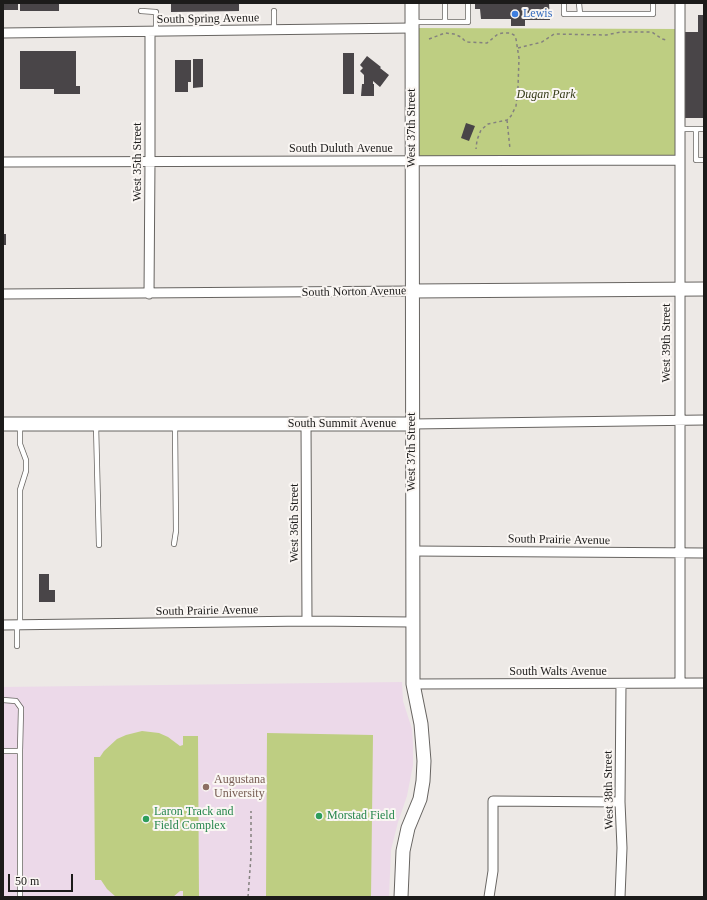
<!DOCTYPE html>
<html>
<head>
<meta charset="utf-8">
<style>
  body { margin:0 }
  #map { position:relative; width:707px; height:900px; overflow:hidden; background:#ede9e6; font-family:"Times New Roman",serif }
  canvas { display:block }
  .frame { position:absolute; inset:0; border:4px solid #1c1b1a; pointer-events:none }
  .scale { position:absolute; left:8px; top:874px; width:65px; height:18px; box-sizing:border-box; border:2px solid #1c1b1a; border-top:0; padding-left:5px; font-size:12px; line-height:14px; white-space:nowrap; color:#1c1b1a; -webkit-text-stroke:3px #faf6f3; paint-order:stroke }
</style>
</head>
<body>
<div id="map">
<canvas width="707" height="900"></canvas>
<div class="frame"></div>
<div class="scale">50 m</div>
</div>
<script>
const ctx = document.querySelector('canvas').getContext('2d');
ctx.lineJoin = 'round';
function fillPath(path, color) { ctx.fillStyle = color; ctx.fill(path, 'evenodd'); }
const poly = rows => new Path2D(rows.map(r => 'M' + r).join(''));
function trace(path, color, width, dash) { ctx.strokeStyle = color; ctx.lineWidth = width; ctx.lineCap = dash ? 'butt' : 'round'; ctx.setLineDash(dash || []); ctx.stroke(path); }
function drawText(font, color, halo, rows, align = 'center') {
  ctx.font = font + ' "Times New Roman",serif'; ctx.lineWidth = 4; ctx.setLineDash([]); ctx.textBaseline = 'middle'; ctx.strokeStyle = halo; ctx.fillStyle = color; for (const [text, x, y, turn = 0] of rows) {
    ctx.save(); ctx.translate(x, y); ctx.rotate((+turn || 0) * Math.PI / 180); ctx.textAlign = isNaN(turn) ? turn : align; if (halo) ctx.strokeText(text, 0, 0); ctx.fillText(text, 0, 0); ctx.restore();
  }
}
fillPath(poly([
  [402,682,403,701,412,729,413,745,413,765,407,796,398,822,391,850,389,897,3,897,3,687]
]), '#ecd9e9');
fillPath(poly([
  [412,28,680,29,679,160,412,161],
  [142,731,159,733,168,737,180,746,183,745,183,736,198,736,199,897,183,897,183,891,180,891,173,897,116,897,107,889,101,880,95,880,94,757,100,757,104,751,117,739,126,735],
  [267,733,373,735,371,897,266,897]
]), '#bece82');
fillPath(poly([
  [3,3,18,3,18,10,3,10],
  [20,3,59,3,59,11,20,11],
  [171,3,239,3,239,11,171,12],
  [475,3,549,3,550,20,525,20,525,26,511,26,511,19,481,19,480,9,475,9],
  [698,15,704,15,704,118,684,118,684,32,698,32],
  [20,51,76,51,76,86,80,86,80,94,54,94,54,89,20,89],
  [343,53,354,53,354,94,343,94],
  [367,56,381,67,380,68,389,75,380,87,373,81,373,84,374,84,374,96,361,96,362,84,364,84,364,75,360,71,363,68,360,65],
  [193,59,203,59,203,87,193,88],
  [175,60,191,60,191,82,188,82,188,92,175,92],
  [466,123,475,126,469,141,461,138],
  [3,234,6,234,6,245,3,245],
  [39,574,49,574,49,590,55,590,55,602,39,602]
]), '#494548');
const lane = poly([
  [564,3,564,14,653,14,653,3],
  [579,3,580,14],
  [141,11,156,12,156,31],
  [414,22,445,22,445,3],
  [445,22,468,22,468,3],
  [274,30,274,11],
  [679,129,704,129],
  [696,129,696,160,704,160],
  [96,425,99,545],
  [20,426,20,444,26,460,26,471,20,490,20,625],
  [174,544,176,531,175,425],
  [17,625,17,646],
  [3,700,16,701,21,708,20,751],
  [3,751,20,751,20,897]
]);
const street = poly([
  [3,33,412,28],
  [3,162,679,160],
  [3,294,413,291],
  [149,294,150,161,150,32],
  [306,424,307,621],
  [412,424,704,420],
  [413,551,704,553],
  [3,625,307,621,412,622],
  [680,683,680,3],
  [413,684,704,683],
  [489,897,493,871,493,801,620,802],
  [620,897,622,848,620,802,621,684]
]);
const secondary = poly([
  [413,291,704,289],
  [3,424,412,424],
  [401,897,403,851,408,828,420,799,423,781,424,761,421,724,413,684,412,3]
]);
trace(lane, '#676461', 6);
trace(street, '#676461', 11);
trace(secondary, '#676461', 15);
trace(poly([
  [429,39,445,33,454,34,461,37,465,41,468,42,487,43,498,34,503,33,510,33,514,35,516,39,519,58,518,87,516,106,511,116,507,120,488,124,481,130,477,140,476,149],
  [518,48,542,42,554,34,606,35,621,32,652,32,662,39,666,40],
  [507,120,510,149],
  [248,897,251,856,251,811]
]), '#84817f', 1.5, [3, 3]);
trace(lane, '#fff', 4.5);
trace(street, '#fff', 9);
trace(secondary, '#fff', 13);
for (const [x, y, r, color] of [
  [515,14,4,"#3f7fe0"],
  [206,787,4,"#8d6e63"],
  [319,816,4,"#2e9e5b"],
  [146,819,4,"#2e9e5b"]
]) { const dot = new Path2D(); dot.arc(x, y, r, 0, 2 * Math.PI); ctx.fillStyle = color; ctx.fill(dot); trace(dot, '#faf6f3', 1.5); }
drawText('12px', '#366cbe', '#faf6f3', [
  ["Lewis",523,14]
], 'left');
drawText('12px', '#1c1b1a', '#faf6f3', [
  ["South Spring Avenue",208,19,-1],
  ["West 37th Street",412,128,-90],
  ["South Duluth Avenue",341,149],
  ["West 35th Street",138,162,-90],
  ["South Norton Avenue",354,292,-1],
  ["West 39th Street",667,343,-90],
  ["South Summit Avenue",342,424],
  ["West 37th Street",412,452,-90],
  ["West 36th Street",295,523,-90],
  ["South Prairie Avenue",559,540,1],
  ["South Prairie Avenue",207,611,-1],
  ["South Walts Avenue",558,672],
  ["West 38th Street",609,790,-91]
]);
drawText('italic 12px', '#343a16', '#faf6f3', [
  ["Dugan Park",546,95]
]);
drawText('12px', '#785e54', '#faf6f3', [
  ["Augustana",214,780],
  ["University",214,794]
], 'left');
drawText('12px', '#27864d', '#faf6f3', [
  ["Laron Track and",154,812],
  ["Field Complex",154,826],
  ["Morstad Field",327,816]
], 'left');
</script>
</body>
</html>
